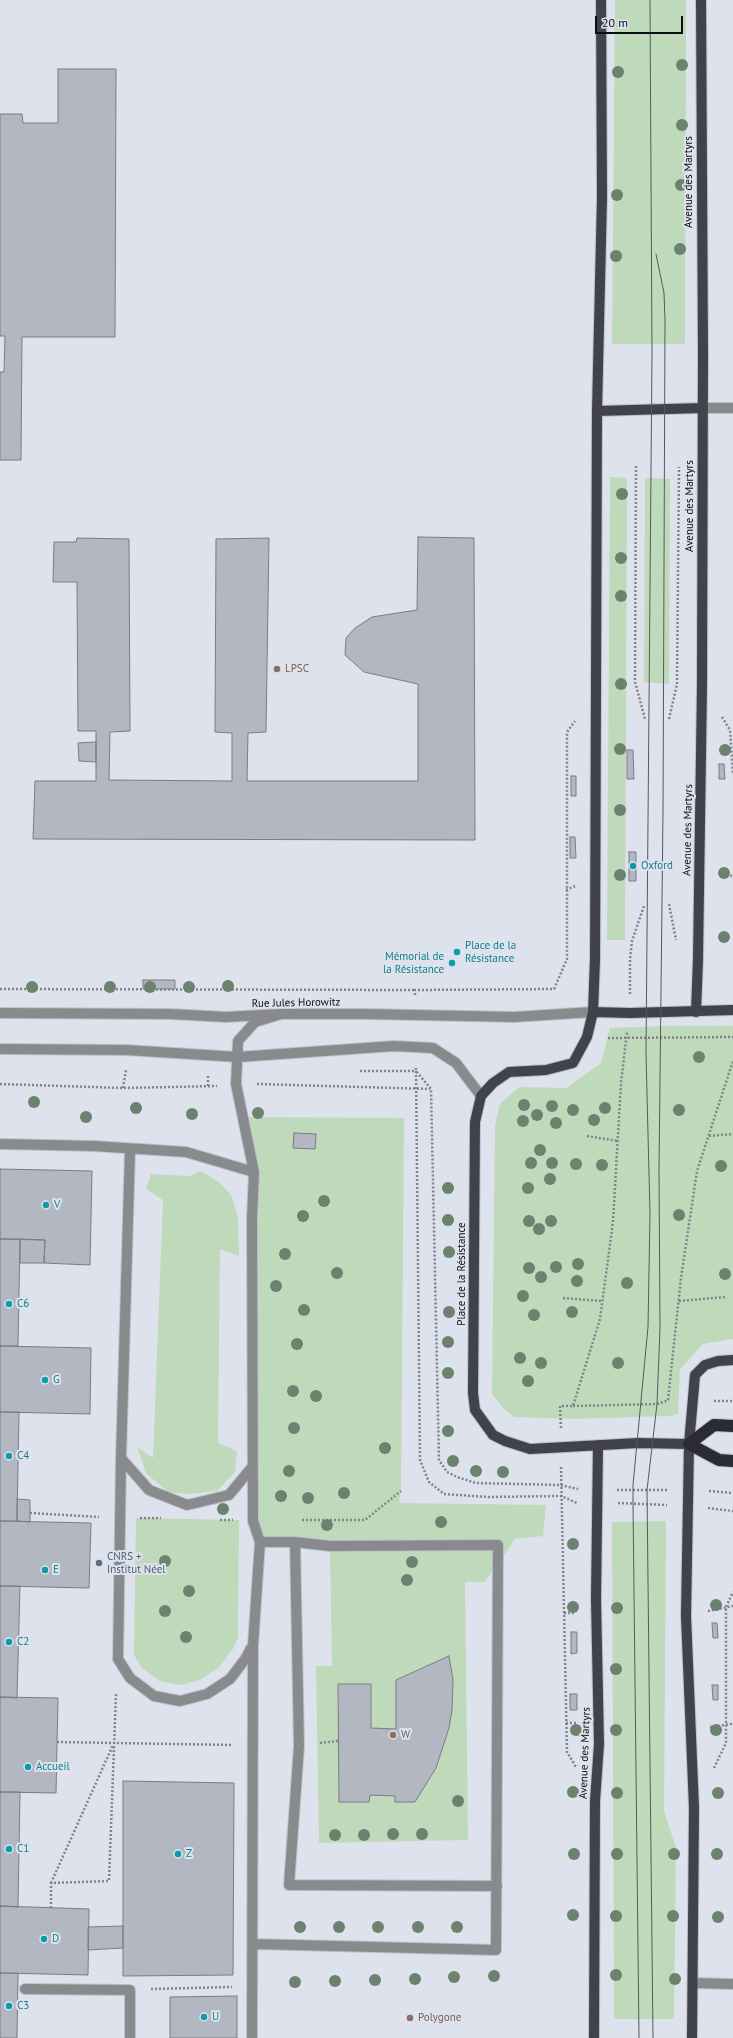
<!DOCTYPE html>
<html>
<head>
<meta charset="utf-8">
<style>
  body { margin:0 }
  #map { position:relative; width:733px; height:2038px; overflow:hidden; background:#dee2ec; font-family:"PT Sans",sans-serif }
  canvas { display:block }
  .scale { position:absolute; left:595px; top:16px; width:88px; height:18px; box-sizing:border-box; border:2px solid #0c0d10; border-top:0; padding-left:5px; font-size:12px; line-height:14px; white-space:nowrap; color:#0c0d10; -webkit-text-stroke:3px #dee2ec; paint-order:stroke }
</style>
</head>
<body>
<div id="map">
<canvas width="733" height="2038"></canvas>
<div class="scale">20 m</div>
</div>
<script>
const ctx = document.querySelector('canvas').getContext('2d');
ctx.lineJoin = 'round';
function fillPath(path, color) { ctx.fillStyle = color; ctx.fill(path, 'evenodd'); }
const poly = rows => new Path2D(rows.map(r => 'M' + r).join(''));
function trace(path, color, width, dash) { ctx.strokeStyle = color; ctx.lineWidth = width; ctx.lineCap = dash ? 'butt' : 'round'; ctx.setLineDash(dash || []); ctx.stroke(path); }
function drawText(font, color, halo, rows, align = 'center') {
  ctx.font = font + ' "PT Sans",sans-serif'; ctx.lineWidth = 4; ctx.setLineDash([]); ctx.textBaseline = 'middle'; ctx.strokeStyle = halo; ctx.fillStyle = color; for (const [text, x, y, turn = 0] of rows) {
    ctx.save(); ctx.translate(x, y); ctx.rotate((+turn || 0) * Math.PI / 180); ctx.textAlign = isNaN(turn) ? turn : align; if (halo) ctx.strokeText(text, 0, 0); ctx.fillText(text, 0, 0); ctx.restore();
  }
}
fillPath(poly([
  [615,0,686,0,685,344,612,344],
  [610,477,627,478,625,940,607,940],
  [645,478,670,479,669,684,644,682],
  [667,1026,733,1026,733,1339,703,1344,680,1369,678,1414,668,1416,573,1419,514,1417,503,1408,492,1394,495,1125,500,1104,519,1087,566,1088,601,1063,610,1028],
  [242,1117,404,1118,401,1491,399,1503,546,1505,543,1536,515,1539,485,1582,465,1582,468,1840,319,1843,316,1666,332,1666,330,1546,260,1542,253,1521,254,1172],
  [201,1171,219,1182,231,1195,238,1217,239,1256,220,1249,218,1443,237,1451,235,1472,217,1491,190,1494,168,1492,146,1473,137,1447,153,1458,163,1200,146,1189,151,1174,190,1176],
  [136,1518,239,1520,238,1638,233,1649,219,1667,200,1680,180,1685,160,1681,142,1668,134,1655],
  [666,1521,664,1811,676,1848,674,2019,614,2019,612,1522]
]), '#bfdabb');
const building = poly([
  [58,69,116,69,115,337,22,337,21,460,0,460,0,372,4,372,5,336,0,336,0,114,22,114,23,123,58,123,58,69],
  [418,537,474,538,475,840,33,839,35,781,96,781,96,731,78,731,77,582,53,582,54,542,76,542,77,538,129,539,130,731,110,732,109,780,232,781,232,733,215,732,216,539,269,538,266,732,248,733,247,781,418,781,418,684,364,672,345,655,346,638,355,628,372,617,417,610,418,537],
  [96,742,96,762,79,761,78,743,96,742],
  [627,750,633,750,634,779,627,779,627,750],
  [719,764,724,764,725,779,719,779,719,764],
  [571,776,576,776,576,796,571,796,571,776],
  [570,837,575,837,576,858,570,858,570,837],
  [629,852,636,852,636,881,629,881,629,852],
  [143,980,175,980,175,989,143,989,143,980],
  [294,1133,316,1134,315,1149,293,1148,294,1133],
  [0,1169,92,1171,90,1265,44,1263,45,1240,0,1239,0,1169],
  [0,1239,20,1239,18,1346,0,1346,0,1239],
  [20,1239,45,1240,44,1263,20,1263,20,1239],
  [0,1346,91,1348,90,1414,0,1412,0,1346],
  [0,1412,19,1412,17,1521,0,1521,0,1412],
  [17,1499,30,1500,30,1522,17,1521,17,1499],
  [0,1521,91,1523,89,1588,0,1586,0,1521],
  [0,1586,20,1586,17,1698,0,1697,0,1586],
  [712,1623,717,1623,718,1638,713,1638,712,1623],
  [571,1632,577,1632,577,1653,571,1654,571,1632],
  [449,1656,453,1680,452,1710,449,1728,436,1768,415,1802,395,1802,395,1796,370,1795,369,1802,339,1802,338,1684,371,1684,371,1728,396,1729,396,1680,449,1656],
  [712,1685,718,1685,718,1700,713,1700,712,1685],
  [570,1694,577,1694,577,1710,570,1710,570,1694],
  [0,1697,58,1698,56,1793,0,1792,0,1697],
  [123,1781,234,1783,233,1975,123,1976,123,1781],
  [0,1792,20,1792,18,1907,0,1906,0,1792],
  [0,1906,89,1909,88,1975,0,1973,0,1906],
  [123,1926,123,1948,88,1950,88,1927,123,1926],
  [0,1973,18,1973,17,2038,0,2038,0,1973],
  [237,1996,237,2038,170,2038,170,1997,237,1996]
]);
fillPath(building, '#b3b7c1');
trace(building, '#787c85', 1);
const minor = poly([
  [703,408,733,408],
  [0,1013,170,1014,226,1017,281,1014,366,1014,514,1017,593,1012],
  [0,1049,126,1050,238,1057,394,1046,433,1048,456,1063,481,1096],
  [0,1144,94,1146,186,1152,254,1172],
  [130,1150,121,1458,118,1659,130,1678,154,1696,180,1701,207,1694,230,1679,246,1658,251,1648],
  [121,1458,149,1490,187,1505,229,1495,253,1466],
  [260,1542,295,1542,299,1746,289,1885,497,1886],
  [253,1944,496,1950,498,1545,330,1546,295,1542],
  [693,1983,733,1984],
  [25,1989,130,1990,130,2038],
  [252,2038,253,1645,260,1542,253,1521,252,1218,254,1172,236,1084,238,1041,255,1022,281,1014]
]);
const major = poly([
  [601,0,602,197,597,411,595,959,593,1012,587,1037,573,1063,546,1070,509,1072,493,1083,481,1096,475,1122,473,1393,475,1410,493,1435,505,1441,530,1449,638,1443,689,1444],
  [597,411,703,408],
  [593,1012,630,1013,733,1010],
  [696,1012,698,959,702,684,703,354,701,0],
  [594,2038,595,1801,599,1744,596,1599,598,1445],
  [692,2038,694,1808,686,1616,689,1444,695,1375,705,1365,718,1361,733,1360]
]);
const highway = poly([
  [733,1426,714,1425,689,1444,719,1460,733,1461]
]);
trace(minor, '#bcc0c9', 12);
trace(major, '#bcc0c9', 12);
trace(highway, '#bcc0c9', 14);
trace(poly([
  [636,466,635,682,645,719],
  [722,717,730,730,733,774],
  [669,719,677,684,679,467],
  [721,754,732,751],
  [720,869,733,877],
  [566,890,575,886],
  [669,904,676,940],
  [0,989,415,990],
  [630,994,630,959,632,941,644,906],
  [415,995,415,990,554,989,567,959,567,732,575,721],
  [608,1038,733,1037],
  [416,1068,416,1071,431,1089,439,1460,447,1472,457,1477,476,1483,560,1485,578,1489],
  [360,1071,416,1071,420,1460,429,1482,444,1494,488,1497,561,1496,577,1503],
  [208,1076,208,1087],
  [0,1084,123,1088,217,1086],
  [257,1084,430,1089],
  [123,1088,126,1070],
  [587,1136,618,1141],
  [709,1136,733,1134],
  [563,1298,602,1301],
  [679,1301,726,1297],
  [668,1400,681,1278,697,1171,733,1061],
  [714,1401,733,1401],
  [573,1406,657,1404,669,1400],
  [561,1428,560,1406,573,1406,600,1319,613,1222,621,1083,627,1032],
  [561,1467,567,1752,576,1767],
  [617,1490,668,1490],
  [709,1491,733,1493],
  [618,1503,667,1505],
  [708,1508,733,1511],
  [30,1513,99,1517],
  [140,1518,161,1518],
  [220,1520,233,1520],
  [302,1520,365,1520,401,1491],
  [708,1611,733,1606],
  [564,1613,576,1613],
  [566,1723,578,1723],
  [710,1727,732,1724],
  [57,1742,233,1745],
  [320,1743,338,1741],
  [714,1768,726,1743,726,1607,733,1592],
  [51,1883,113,1745],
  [51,1908,51,1883,109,1881,116,1694],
  [151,1989,232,1987]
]), '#80838a', 2.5, [2, 2]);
trace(minor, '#898a8e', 10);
trace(major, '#42434a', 10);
trace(highway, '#2a2b33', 12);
trace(poly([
  [639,2038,633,1503,633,1485,648,1327,650,1214,646,1054,652,353,650,0],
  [653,2038,647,1490,657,1404,660,1328,659,1169,663,812,665,321,664,293,656,254]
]), '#56585d', 1);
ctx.fillStyle = '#6a826e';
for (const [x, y] of [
  [682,65],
  [618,72],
  [682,125],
  [681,185],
  [617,195],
  [680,249],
  [616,256],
  [622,494],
  [621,558],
  [621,596],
  [621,684],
  [620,749],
  [725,750],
  [620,810],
  [724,873],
  [620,875],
  [724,937],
  [228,986],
  [32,987],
  [110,987],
  [150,987],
  [189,987],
  [699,1057],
  [34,1102],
  [524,1105],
  [552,1106],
  [136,1108],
  [605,1108],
  [573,1110],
  [679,1110],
  [258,1113],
  [192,1114],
  [537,1115],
  [86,1117],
  [594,1120],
  [523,1121],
  [556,1123],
  [540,1150],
  [531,1163],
  [552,1163],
  [576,1164],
  [602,1165],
  [721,1166],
  [550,1179],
  [448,1188],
  [528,1188],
  [324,1201],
  [679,1215],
  [303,1216],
  [448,1220],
  [529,1221],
  [551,1221],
  [539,1229],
  [449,1252],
  [285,1254],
  [578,1264],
  [556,1267],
  [529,1268],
  [337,1273],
  [725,1274],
  [541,1277],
  [577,1281],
  [627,1283],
  [276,1286],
  [523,1296],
  [304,1310],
  [449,1312],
  [572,1312],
  [534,1315],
  [448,1342],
  [297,1344],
  [520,1358],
  [541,1363],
  [618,1363],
  [448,1373],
  [528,1381],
  [293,1391],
  [316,1396],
  [294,1428],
  [448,1431],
  [385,1448],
  [453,1461],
  [289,1471],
  [476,1471],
  [503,1472],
  [344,1493],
  [281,1496],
  [308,1498],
  [223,1509],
  [441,1522],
  [327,1525],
  [573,1544],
  [165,1561],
  [412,1562],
  [407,1580],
  [189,1591],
  [716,1605],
  [573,1607],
  [617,1608],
  [165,1611],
  [186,1637],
  [616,1669],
  [576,1730],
  [616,1730],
  [716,1730],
  [573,1792],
  [617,1793],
  [718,1793],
  [458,1801],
  [393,1834],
  [422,1834],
  [335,1835],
  [364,1835],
  [574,1854],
  [617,1854],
  [674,1854],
  [717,1854],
  [573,1915],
  [616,1916],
  [673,1916],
  [718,1917],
  [300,1927],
  [339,1927],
  [378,1927],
  [418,1927],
  [457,1927],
  [616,1975],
  [494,1976],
  [454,1977],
  [415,1979],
  [675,1979],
  [375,1980],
  [335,1981],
  [295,1982]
]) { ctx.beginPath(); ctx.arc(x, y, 6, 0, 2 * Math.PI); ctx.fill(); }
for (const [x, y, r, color] of [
  [277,669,4,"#8d6e63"],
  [633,866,4,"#0f9aa8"],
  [457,952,4,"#0f9aa8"],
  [452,963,4,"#0f9aa8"],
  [46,1205,4,"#0f9aa8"],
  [9,1304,4,"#0f9aa8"],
  [45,1380,4,"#0f9aa8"],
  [9,1456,4,"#0f9aa8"],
  [99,1563,4,"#5c6f8a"],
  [45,1570,4,"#0f9aa8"],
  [9,1642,4,"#0f9aa8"],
  [393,1735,4,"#8d6e63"],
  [28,1767,4,"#0f9aa8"],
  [9,1849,4,"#0f9aa8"],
  [178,1854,4,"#0f9aa8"],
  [44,1939,4,"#0f9aa8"],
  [9,2006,4,"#0f9aa8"],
  [204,2017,4,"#0f9aa8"],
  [410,2018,4,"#8d6e63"]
]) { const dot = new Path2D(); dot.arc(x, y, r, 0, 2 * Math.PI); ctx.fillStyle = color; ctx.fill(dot); trace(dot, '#dee2ec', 1.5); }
drawText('11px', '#0c0d10', '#dee2ec', [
  ["Avenue des Martyrs",689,182,-90],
  ["Avenue des Martyrs",690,506,-90],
  ["Avenue des Martyrs",688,830,-89],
  ["Rue Jules Horowitz",296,1003,-1],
  ["Place de la Résistance",462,1274,-90],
  ["Avenue des Martyrs",585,1753,-88]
]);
drawText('11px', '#785e54', '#dee2ec', [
  ["LPSC",285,669],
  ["W",401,1735],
  ["Polygone",418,2018]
], 'left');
drawText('11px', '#0d838f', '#dee2ec', [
  ["Oxford",641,866],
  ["Place de la",465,946],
  ["Résistance",465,959],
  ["Mémorial de",444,957,"right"],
  ["la Résistance",444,970,"right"],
  ["V",54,1205],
  ["C6",17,1304],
  ["G",53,1380],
  ["C4",17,1456],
  ["E",53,1570],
  ["C2",17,1642],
  ["Accueil",36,1767],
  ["C1",17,1849],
  ["Z",186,1854],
  ["D",52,1939],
  ["C3",17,2006],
  ["U",212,2017]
], 'left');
drawText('11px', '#4e5e75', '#dee2ec', [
  ["CNRS +",107,1557],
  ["Institut Néel",107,1570]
], 'left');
</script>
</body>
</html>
